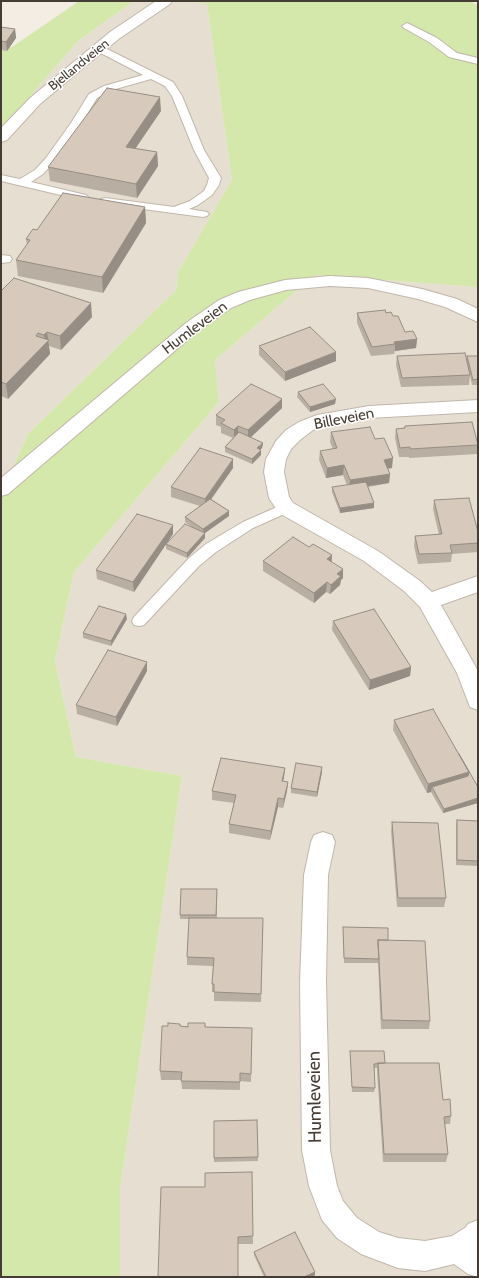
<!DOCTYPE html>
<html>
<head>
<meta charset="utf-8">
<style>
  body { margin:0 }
  #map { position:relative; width:479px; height:1278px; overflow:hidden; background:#f3ede4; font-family:Cabin,sans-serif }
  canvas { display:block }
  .frame { position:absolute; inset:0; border:2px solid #453c34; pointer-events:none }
</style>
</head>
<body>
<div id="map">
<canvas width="479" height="1278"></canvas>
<div class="frame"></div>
</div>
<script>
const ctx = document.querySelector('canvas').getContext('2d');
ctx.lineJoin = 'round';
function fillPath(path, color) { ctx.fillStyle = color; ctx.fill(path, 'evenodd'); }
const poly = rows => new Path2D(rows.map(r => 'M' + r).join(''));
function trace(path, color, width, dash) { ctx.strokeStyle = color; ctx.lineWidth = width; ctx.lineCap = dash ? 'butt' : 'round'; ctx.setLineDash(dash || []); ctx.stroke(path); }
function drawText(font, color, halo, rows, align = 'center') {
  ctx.font = font + ' Cabin,sans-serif'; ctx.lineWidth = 3; ctx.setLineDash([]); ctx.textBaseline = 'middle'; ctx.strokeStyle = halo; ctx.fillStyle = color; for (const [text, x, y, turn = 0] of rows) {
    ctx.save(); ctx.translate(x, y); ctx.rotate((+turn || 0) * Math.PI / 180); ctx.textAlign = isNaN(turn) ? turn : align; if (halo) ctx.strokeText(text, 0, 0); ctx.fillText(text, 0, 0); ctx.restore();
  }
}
fillPath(poly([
  [134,1,189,1,207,4,232,180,178,272,176,290,28,434,1,494,1,130,78,41],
  [315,275,478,287,478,1277,120,1277,120,1189,182,776,76,757,55,661,74,572,219,402,215,360]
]), '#e7ded2');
fillPath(poly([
  [79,1,134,1,78,41,1,130,1,47,12,47],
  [189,1,470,1,478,6,478,287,315,275,215,360,219,402,74,572,55,661,76,757,182,776,120,1189,120,1277,1,1277,1,494,28,434,176,290,178,272,232,180,207,4]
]), '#d4e8ac');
const service = poly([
  [407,23,437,38,457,53,478,58,478,64,449,57,429,42,404,28,402,26,407,23],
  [99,45,173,82,182,96,204,150,221,178,219,185,212,195,198,205,189,209,207,212,209,214,207,216,203,217,105,204,101,203,99,201,101,199,105,198,174,207,190,201,204,191,207,185,209,178,194,150,172,96,165,86,151,79,112,90,97,98,81,124,54,162,43,174,31,182,86,195,88,197,86,199,82,200,1,181,1,175,20,179,35,170,46,158,71,123,89,94,104,86,143,75,95,50,94,48,99,45],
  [1,255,10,256,12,259,10,262,1,263,1,255],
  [286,503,291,505,293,508,291,511,253,528,216,552,199,566,144,625,139,626,134,625,132,621,134,617,189,558,206,544,243,522,286,503]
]);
const minor = poly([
  [156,1,172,1,170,4,120,38,78,72,40,104,7,140,1,142,1,128,30,98,110,32,156,1],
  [330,276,368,278,422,289,457,299,478,309,478,322,445,307,418,299,368,288,330,286,286,290,250,300,231,308,198,331,8,494,1,496,1,478,186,323,219,300,238,292,285,280,330,276],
  [478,400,478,412,369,418,328,425,313,430,300,440,291,449,286,459,284,472,289,497,293,503,378,551,420,581,432,592,478,576,478,592,441,605,478,671,478,710,470,707,457,673,420,607,404,591,364,561,279,513,269,498,264,472,266,459,276,441,286,430,299,422,317,415,369,406,478,400],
  [323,832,332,835,335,842,328,875,326,982,330,1150,337,1186,343,1201,357,1218,379,1232,398,1238,425,1241,452,1236,466,1227,468,1224,478,1220,478,1277,468,1274,454,1264,425,1271,398,1268,361,1254,337,1238,322,1220,309,1186,302,1150,300,982,304,875,311,842,314,835,323,832]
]);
trace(service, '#c1b6aa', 2);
trace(minor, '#c1b6aa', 2);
fillPath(service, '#fff');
fillPath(minor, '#fff');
fillPath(poly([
  [1,27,15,29,16,38,7,51,1,50],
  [161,111,135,148,157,152,158,166,137,198,50,181,48,167],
  [145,207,146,223,103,293,18,276,16,260,27,245,26,239,37,230],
  [1,291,92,317,61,350,49,346,50,354,8,399,1,396],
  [357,313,386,313,393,316,405,332,417,339,416,348,395,351,394,354,371,356,357,323],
  [259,346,336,352,336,361,285,381,259,355],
  [397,356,466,360,467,356,478,356,478,385,472,385,470,376,469,385,401,387,396,365],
  [298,392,335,404,310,412,297,397],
  [282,399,282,408,250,437,263,443,262,448,260,450,261,455,252,464,225,452,225,447,233,438,221,433,221,427,216,425,216,415],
  [405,426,478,443,477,454,409,458,409,457,399,457,395,438,396,429,404,428],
  [331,432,375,439,392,468,387,469,390,474,389,483,368,487,374,503,374,508,340,513,332,492,332,487,347,485,343,475,326,478,319,460,320,451,333,449,330,442],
  [233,459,233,468,211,499,229,511,229,516,205,533,205,538,187,558,166,549,166,544,134,592,97,579,96,570,173,534,168,541,195,529,185,522,185,517,200,506,171,497,171,487],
  [434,500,478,532,478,552,452,554,451,562,418,564,414,546,415,536,439,535,433,509],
  [309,547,332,555,332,562,343,578,341,580,340,585,330,594,326,592,314,603,263,571,263,561],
  [127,619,111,646,83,638,83,633],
  [333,621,411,667,410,676,369,690,332,630],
  [147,662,147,671,117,726,77,714,76,705],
  [394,720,478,787,478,803,443,813,431,792,427,793,393,730],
  [322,767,322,772,317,797,291,793,291,788],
  [285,768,284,777,283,781,288,782,287,791,283,808,278,807,270,840,229,833,229,824,234,803,212,800,212,791],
  [457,820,478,821,478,866,456,865,456,824],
  [392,822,446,898,444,907,397,907,391,831],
  [217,889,217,918,263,918,261,1002,214,1001,214,992,212,992,212,984,213,966,187,965,187,957,189,919,180,919,180,915],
  [343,927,388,940,430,1021,429,1029,381,1029,378,963,344,963],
  [168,1026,252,1028,251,1082,240,1081,240,1090,182,1089,181,1080,161,1080,160,1071],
  [350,1051,385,1063,443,1100,451,1116,450,1124,445,1124,448,1154,446,1162,383,1162,377,1071,377,1068,374,1068,375,1088,374,1092,352,1092,350,1055],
  [257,1120,258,1161,214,1162,214,1121],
  [252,1172,253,1244,238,1244,205,1187],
  [254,1252,315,1272,315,1275,312,1277,264,1277,254,1255]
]), '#b9aea2');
fillPath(poly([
  [15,29,16,38,7,51,6,42],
  [160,97,161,111,127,161,126,147],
  [157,152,158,166,137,198,136,184],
  [145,207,146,223,103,293,102,277],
  [91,303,92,317,61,350,60,336],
  [47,332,50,354,8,399,6,384,45,343,44,335],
  [417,339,416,348,395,351,395,344,394,342],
  [336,352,336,361,285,381,285,372],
  [282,399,282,408,248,440,248,430],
  [336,399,335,404,310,412,310,407],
  [238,426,238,435,234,439,234,430],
  [263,443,262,448,257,453,257,448],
  [261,450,261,455,252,464,252,459],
  [393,458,392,468,383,469,384,460],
  [233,459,233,468,205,508,205,499],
  [344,465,343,475,326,478,327,468],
  [390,474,389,483,349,489,350,480],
  [374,503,374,508,340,513,340,508],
  [229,511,229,516,205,533,205,538,187,558,187,553,204,534,203,529],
  [173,525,173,534,134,592,133,582],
  [332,555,331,564,327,559],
  [343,569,343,578,341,580,340,585,330,594,331,585,337,574],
  [327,582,326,592,314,603,314,593],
  [126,614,127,619,111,646,111,641],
  [147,662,147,671,117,726,116,717],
  [411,667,410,676,369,690,370,680],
  [322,767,322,772,317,797,317,792],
  [285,768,284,777,281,790,282,781],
  [469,772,467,781,432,787,431,792,427,793,428,784],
  [288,782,287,791,283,808,284,799],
  [278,798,278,807,270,840,271,831],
  [478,798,478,803,443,813,444,809],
  [315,1272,315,1275,312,1277,304,1277]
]), '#968d84');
const building = poly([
  [1,27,15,29,6,42,1,41,1,27],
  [107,88,160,97,126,147,157,152,136,184,48,167,107,88],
  [63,193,145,207,102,277,16,260,30,240,26,239,33,229,37,230,63,193],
  [14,278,91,303,60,336,47,332,44,335,38,333,36,336,49,340,6,384,1,382,1,291,14,278],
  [385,310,386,313,391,312,393,316,398,316,405,332,413,331,417,339,394,342,395,344,372,347,357,313,385,310],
  [310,327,336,352,285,372,259,346,310,327],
  [465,353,470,375,402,378,397,356,465,353],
  [467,356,478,356,478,379,473,380,467,356],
  [251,384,282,399,248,430,238,426,234,430,221,423,225,420,216,415,251,384],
  [323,384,336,399,310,407,298,392,323,384],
  [472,422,478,445,410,449,410,447,400,448,396,429,405,428,405,426,472,422],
  [370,427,375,439,384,438,393,458,384,460,390,474,350,480,344,465,327,468,320,451,337,448,331,432,370,427],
  [239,432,263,443,257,448,261,450,252,459,225,447,239,432],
  [200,448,233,459,205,499,171,487,200,448],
  [366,482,374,503,340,508,332,487,366,482],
  [469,498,478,532,478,543,450,545,452,553,419,554,415,536,442,534,434,500,469,498],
  [210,499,229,511,203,529,185,517,210,499],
  [137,514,173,525,133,582,96,570,137,514],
  [185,524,205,533,187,553,166,544,185,524],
  [293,537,309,547,313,544,332,555,327,559,343,569,337,574,341,576,331,585,327,582,314,593,263,561,293,537],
  [99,606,126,614,111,641,83,633,99,606],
  [374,609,411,667,370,680,333,621,374,609],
  [108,650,147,662,116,717,76,705,108,650],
  [433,709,469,772,428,784,394,720,433,709],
  [459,754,478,787,478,798,444,809,432,787,468,776,469,772,459,754],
  [221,758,285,768,282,781,288,782,284,799,278,798,271,831,229,824,236,795,212,791,221,758],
  [296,763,322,767,317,792,291,788,296,763],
  [457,820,478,821,478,861,457,860,457,820],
  [392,822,438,823,446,898,398,898,392,822],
  [181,889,217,889,216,915,180,915,181,889],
  [189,918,263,918,261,994,214,992,214,984,212,984,214,958,187,957,189,918],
  [343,927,388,928,388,940,378,940,378,944,379,959,344,958,343,927],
  [378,940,425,941,430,1021,382,1020,378,940],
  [168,1023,180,1024,180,1026,188,1027,188,1023,205,1023,205,1027,252,1028,251,1074,240,1073,240,1082,181,1081,182,1072,160,1071,162,1026,168,1026,168,1023],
  [350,1051,384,1051,385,1063,374,1064,375,1088,352,1087,350,1051],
  [378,1063,439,1063,443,1100,450,1099,451,1116,444,1117,448,1154,384,1154,378,1063],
  [257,1120,258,1157,214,1158,214,1121,257,1120],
  [252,1172,253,1236,238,1237,238,1277,158,1277,161,1187,205,1187,205,1173,252,1172],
  [295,1232,315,1272,304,1277,266,1277,254,1252,295,1232]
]);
fillPath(building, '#d7cabc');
trace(building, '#968d84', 1);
drawText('13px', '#453c34', '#fff', [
  ["Bjellandveien",79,65,-39]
]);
drawText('15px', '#453c34', '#fff', [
  ["Humleveien",195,328,-37],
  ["Billeveien",344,419,-11]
]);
drawText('18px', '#453c34', '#fff', [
  ["Humleveien",315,1097,-91]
]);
</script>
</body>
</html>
